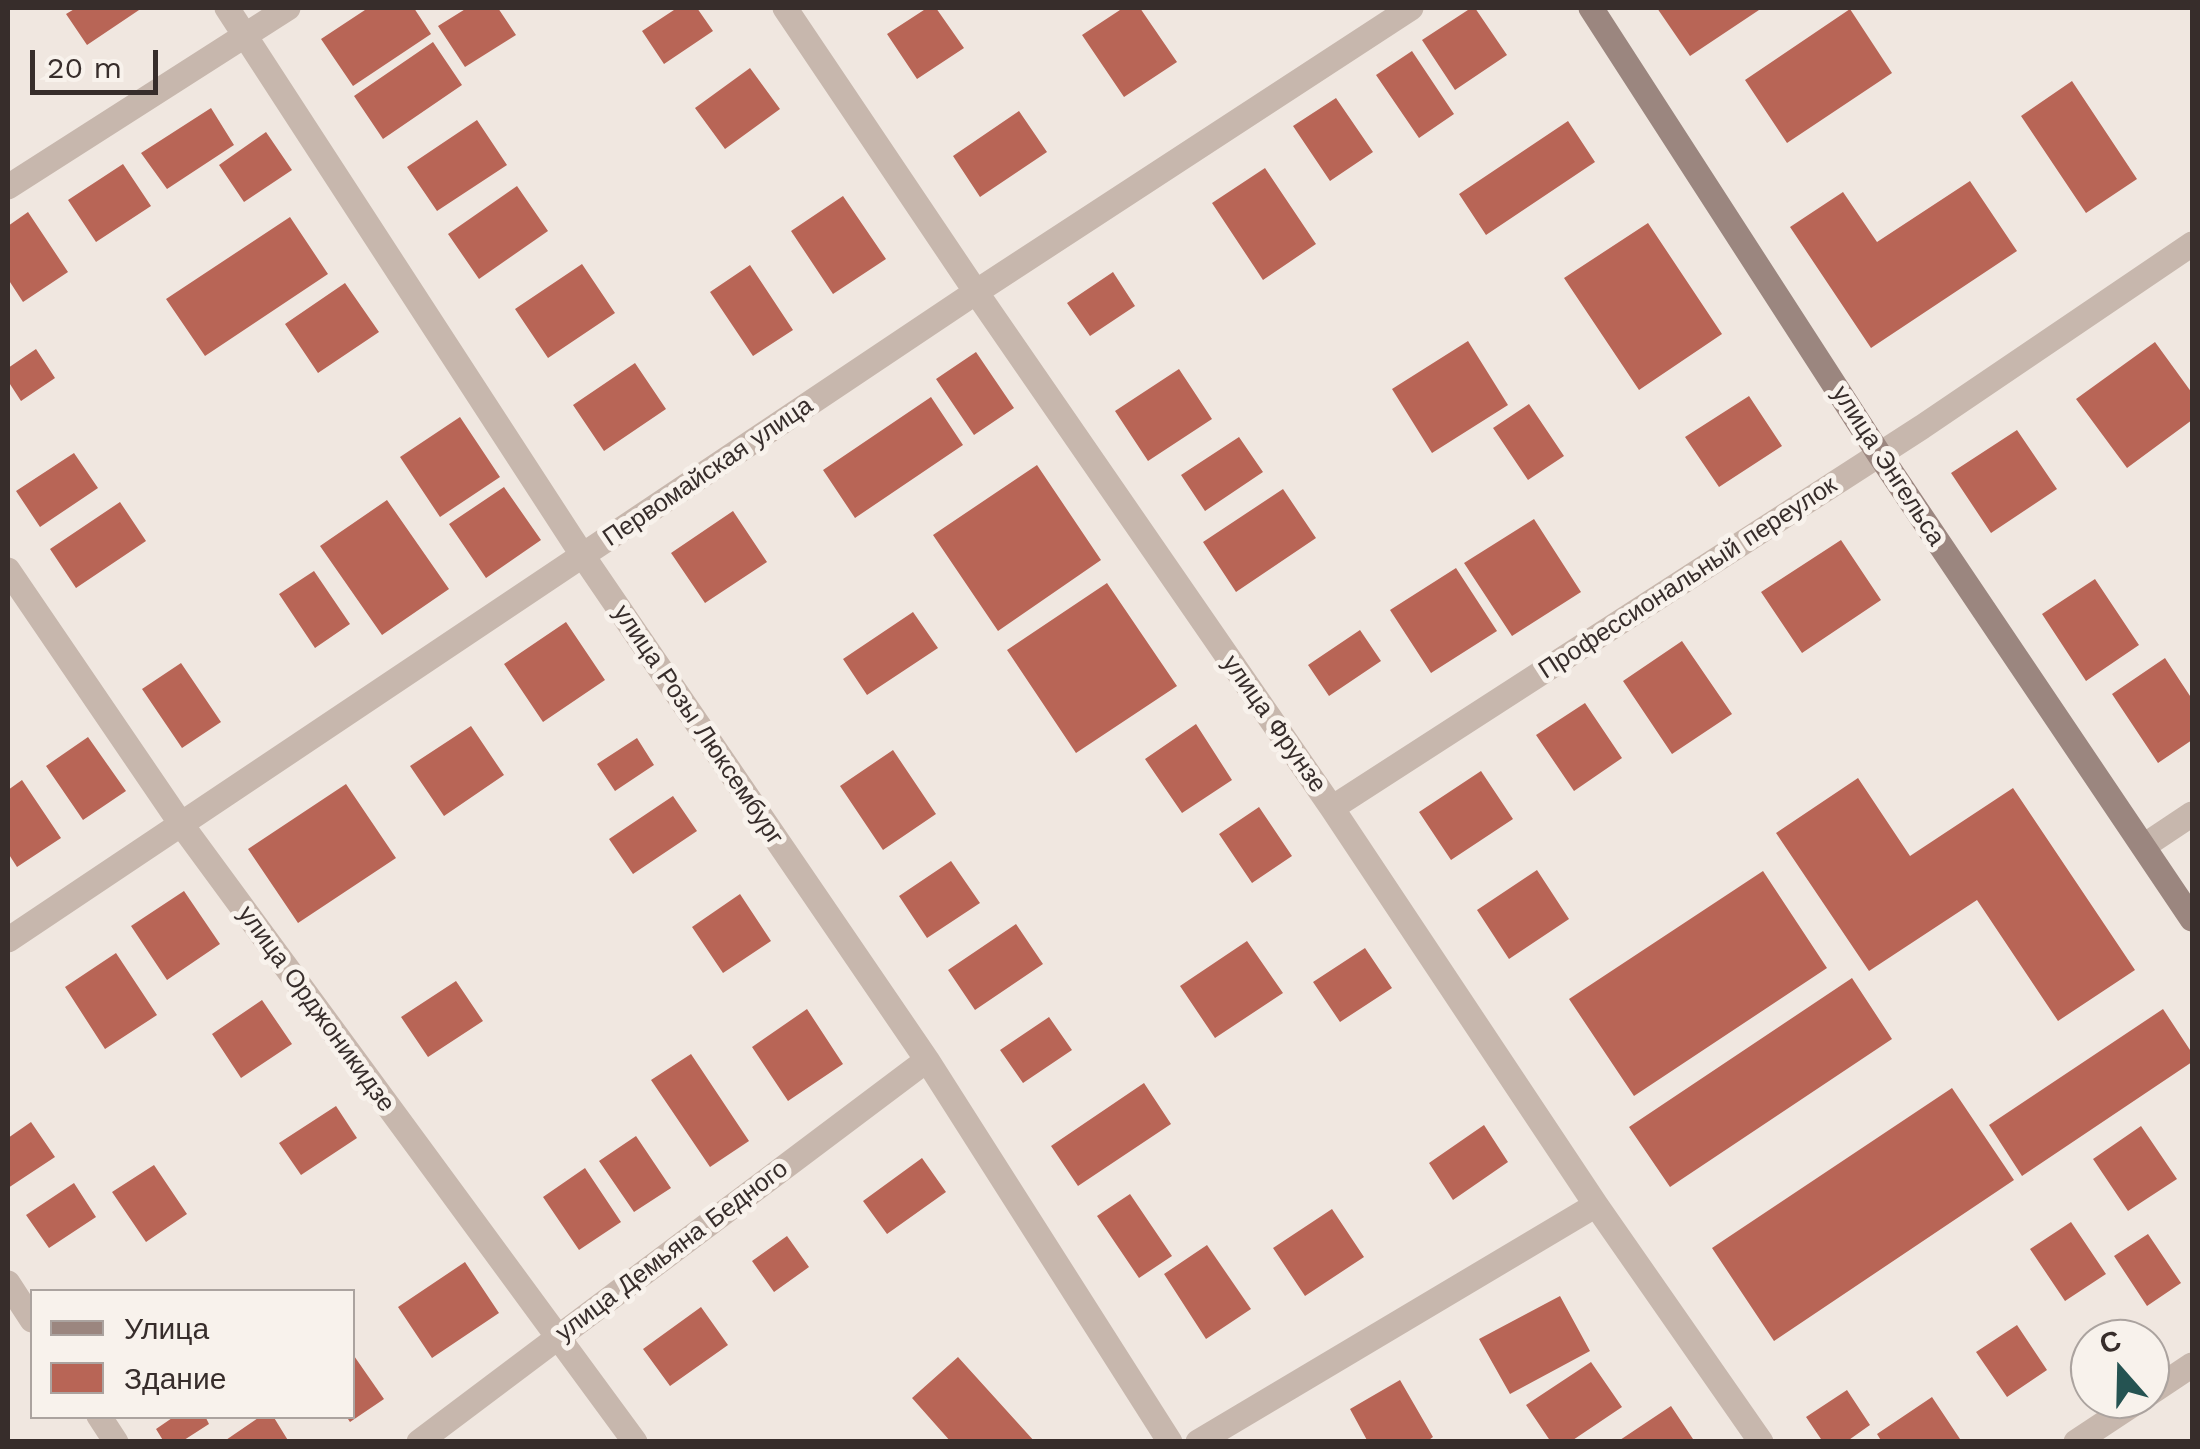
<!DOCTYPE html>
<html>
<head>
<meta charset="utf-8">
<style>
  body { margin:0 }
  #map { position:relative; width:2200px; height:1449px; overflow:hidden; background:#f0e7e0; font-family:"Work Sans",sans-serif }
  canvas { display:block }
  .frame { position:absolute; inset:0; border:10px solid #372d2b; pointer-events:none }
  .legend { position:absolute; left:30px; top:1289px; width:325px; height:130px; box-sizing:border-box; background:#f8f2ec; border:2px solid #aba39f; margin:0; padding:12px 18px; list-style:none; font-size:30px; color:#372d2b }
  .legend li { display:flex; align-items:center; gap:20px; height:50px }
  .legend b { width:50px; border:2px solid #aba39f }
  .north { position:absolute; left:2070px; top:1319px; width:100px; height:100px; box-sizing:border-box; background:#f8f2ec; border:2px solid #aba39f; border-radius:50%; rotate:340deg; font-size:28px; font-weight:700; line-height:40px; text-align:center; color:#372d2b }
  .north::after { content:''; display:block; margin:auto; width:35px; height:45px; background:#255352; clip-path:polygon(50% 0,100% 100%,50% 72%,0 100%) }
  .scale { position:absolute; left:30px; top:50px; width:128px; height:45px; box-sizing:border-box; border:5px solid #372d2b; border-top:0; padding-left:12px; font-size:30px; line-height:35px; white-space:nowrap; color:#372d2b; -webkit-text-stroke:8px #f8f2ec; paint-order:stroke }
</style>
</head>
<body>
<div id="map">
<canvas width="2200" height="1449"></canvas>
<div class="frame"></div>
<ul class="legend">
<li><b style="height:12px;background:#9b867f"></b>Улица</li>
<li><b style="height:28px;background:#b86556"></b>Здание</li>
</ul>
<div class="north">С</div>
<div class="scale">20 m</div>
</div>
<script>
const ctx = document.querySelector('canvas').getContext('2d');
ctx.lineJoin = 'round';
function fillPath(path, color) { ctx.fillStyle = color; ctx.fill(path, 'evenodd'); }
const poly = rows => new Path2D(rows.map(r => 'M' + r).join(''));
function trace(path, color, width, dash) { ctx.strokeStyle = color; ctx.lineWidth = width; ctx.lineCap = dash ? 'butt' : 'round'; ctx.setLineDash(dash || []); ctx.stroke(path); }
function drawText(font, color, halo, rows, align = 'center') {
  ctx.font = font + ' "Work Sans",sans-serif'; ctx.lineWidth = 10; ctx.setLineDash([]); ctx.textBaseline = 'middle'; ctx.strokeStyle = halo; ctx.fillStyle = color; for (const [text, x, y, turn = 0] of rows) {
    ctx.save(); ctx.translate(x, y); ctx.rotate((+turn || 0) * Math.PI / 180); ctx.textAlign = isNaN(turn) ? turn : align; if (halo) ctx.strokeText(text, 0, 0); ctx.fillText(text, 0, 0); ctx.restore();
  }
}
fillPath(poly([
  [76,8,142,8,87,45,66,14],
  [368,8,414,8,431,34,353,86,321,39],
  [467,8,498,8,516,35,465,67,438,26],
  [677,8,697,8,713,31,664,64,642,31],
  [927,8,936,8,964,48,917,79,887,34],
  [1123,8,1140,8,1177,62,1124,97,1082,35],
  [1471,8,1475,8,1507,55,1455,90,1422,40],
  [1657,8,1762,8,1690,56],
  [1850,9,1892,73,1787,143,1745,80],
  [433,42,462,85,383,139,354,96],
  [1412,51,1454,114,1419,138,1376,75],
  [750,68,780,109,725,149,695,108],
  [2072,81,2137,179,2086,213,2021,116],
  [1336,98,1373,152,1330,181,1293,126],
  [211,108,234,145,167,189,141,153],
  [1019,111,1047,152,980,197,953,156],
  [477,120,507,165,437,211,407,167],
  [1568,121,1595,162,1486,235,1459,194],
  [266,132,292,170,244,202,219,165],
  [123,164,151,206,96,242,68,200],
  [1265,168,1316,244,1263,280,1212,203],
  [1970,181,2017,251,1871,348,1790,227,1843,192,1877,242],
  [517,186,548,231,479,279,448,234],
  [843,196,886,259,833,294,791,231],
  [28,212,68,272,23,302,8,279,8,226],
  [290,217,328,274,205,356,166,299],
  [1648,223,1722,334,1639,390,1564,278],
  [582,264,615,313,548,358,515,309],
  [750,265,793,330,753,356,710,292],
  [1113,272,1135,306,1090,336,1067,303],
  [345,283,379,332,318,373,285,324],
  [1468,341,1508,405,1432,453,1392,389],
  [2155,342,2192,393,2192,420,2127,468,2076,399],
  [36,349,55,378,21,401,8,381,8,368],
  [976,352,1014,408,974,435,936,379],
  [635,363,666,409,604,451,573,405],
  [1179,369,1212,419,1148,461,1115,411],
  [1749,396,1782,446,1719,487,1685,437],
  [931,397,963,445,855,518,823,470],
  [1529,404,1564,456,1528,480,1493,428],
  [460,417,500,477,440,517,400,457],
  [2017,430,2057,489,1991,533,1951,473],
  [1239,437,1263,472,1205,511,1181,475],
  [74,453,98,488,40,527,16,491],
  [1037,465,1101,560,998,631,933,535],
  [504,487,541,540,486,578,449,524],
  [1283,489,1316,538,1236,592,1203,542],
  [387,500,449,589,382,635,320,546],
  [120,502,146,541,76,588,50,549],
  [733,511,767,562,705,603,671,553],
  [1534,519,1581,592,1512,636,1464,563],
  [1841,540,1881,600,1802,653,1761,592],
  [1456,568,1497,631,1431,673,1390,610],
  [314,571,350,624,315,648,279,594],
  [2095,579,2139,645,2086,681,2042,614],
  [1107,583,1177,686,1076,753,1007,650],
  [913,612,938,648,867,695,843,659],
  [566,622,605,680,543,722,504,664],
  [1360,630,1381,661,1329,696,1308,665],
  [1682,641,1732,714,1672,754,1623,681],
  [2165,658,2192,699,2192,740,2158,763,2112,694],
  [181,663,221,722,182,748,142,689],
  [1585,703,1622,758,1574,791,1536,735],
  [1196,724,1232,780,1182,813,1145,759],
  [471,726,504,775,444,816,410,766],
  [88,737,126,791,83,820,46,766],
  [637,738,654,765,615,791,597,764],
  [893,750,936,814,883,850,840,786],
  [1481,771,1513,819,1451,860,1419,812],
  [1858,778,1910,856,2013,788,2135,970,2058,1021,1977,900,1869,971,1776,833],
  [22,780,61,838,17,867,8,853,8,790],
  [346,784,396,858,298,923,248,849],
  [673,796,697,831,633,874,609,839],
  [1259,807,1292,856,1252,883,1219,834],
  [951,861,980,903,927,938,899,896],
  [1537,870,1569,919,1509,959,1477,910],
  [1763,871,1827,968,1634,1096,1569,999],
  [184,891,220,944,167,980,131,926],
  [740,894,771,941,723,973,692,927],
  [1016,924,1043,964,975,1010,948,970],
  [1247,941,1283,993,1215,1038,1180,986],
  [1365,948,1392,988,1340,1022,1313,982],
  [116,953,157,1015,105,1049,65,987],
  [1852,978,1892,1039,1670,1187,1629,1127],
  [456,981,483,1021,428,1057,401,1017],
  [262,1000,292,1044,241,1078,212,1034],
  [807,1009,843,1064,788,1101,752,1047],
  [2163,1009,2192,1053,2192,1062,2022,1176,1989,1125],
  [1049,1017,1072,1050,1023,1083,1000,1050],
  [691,1054,749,1141,710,1167,651,1080],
  [1144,1083,1171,1124,1078,1186,1051,1146],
  [1952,1088,2014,1180,1774,1341,1712,1248],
  [336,1106,357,1138,301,1175,279,1143],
  [31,1122,55,1157,8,1188,8,1138],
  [1484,1125,1508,1162,1453,1200,1429,1163],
  [2141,1126,2177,1179,2128,1211,2093,1159],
  [636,1136,671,1188,634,1212,599,1161],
  [922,1158,946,1192,887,1234,863,1201],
  [154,1165,187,1214,146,1242,112,1192],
  [585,1168,621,1222,579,1250,543,1197],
  [74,1183,96,1217,49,1248,26,1215],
  [1130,1194,1172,1256,1139,1278,1097,1216],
  [1332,1209,1364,1257,1305,1296,1273,1248],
  [2071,1222,2106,1274,2065,1301,2030,1249],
  [2148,1234,2181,1283,2147,1306,2114,1256],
  [787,1236,809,1267,774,1292,752,1261],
  [1207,1245,1251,1309,1206,1339,1164,1274],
  [465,1262,499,1313,432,1358,398,1307],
  [1560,1296,1590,1351,1510,1394,1479,1339],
  [701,1307,728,1345,670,1386,643,1349],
  [2017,1325,2047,1370,2007,1397,1976,1352],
  [352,1353,384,1399,350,1422,346,1416,352,1416],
  [958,1357,1035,1442,951,1442,912,1398],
  [1591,1362,1622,1407,1570,1442,1551,1442,1526,1405],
  [1400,1380,1433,1437,1426,1442,1368,1442,1350,1409],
  [1847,1390,1870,1425,1846,1442,1823,1442,1806,1417],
  [1932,1397,1960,1439,1882,1442,1877,1434],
  [1671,1406,1695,1442,1617,1442],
  [175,1416,205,1416,209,1424,181,1442,164,1442,156,1429],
  [261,1416,273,1416,289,1442,223,1442]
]), '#b86556');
trace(poly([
  [227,8,583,556,927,1060,1170,1442],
  [785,8,976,292,1332,808,1596,1205,1761,1442],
  [8,187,288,8],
  [8,570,181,824,635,1442],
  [1332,808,1922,427,2192,244],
  [2144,846,2192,814],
  [8,940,976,292,1411,8],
  [8,1283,32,1320],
  [2150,1393,2192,1365],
  [99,1416,116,1442],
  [419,1442,927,1060],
  [1198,1442,1596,1205],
  [2076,1442,2141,1399]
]), '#c7b7ad', 25);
trace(poly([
  [1591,8,1879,454,2192,919]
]), '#9b867f', 25);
drawText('25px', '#372d2b', '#f8f2ec', [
  ["улица Энгельса",1888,466,57],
  ["Первомайская улица",708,472,-34],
  ["Профессиональный переулок",1688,578,-33],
  ["улица Фрунзе",1274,724,55],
  ["улица Розы Люксембург",698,725,56],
  ["улица Орджоникидзе",316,1009,54],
  ["улица Демьяна Бедного",672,1251,-37]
]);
</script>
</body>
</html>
